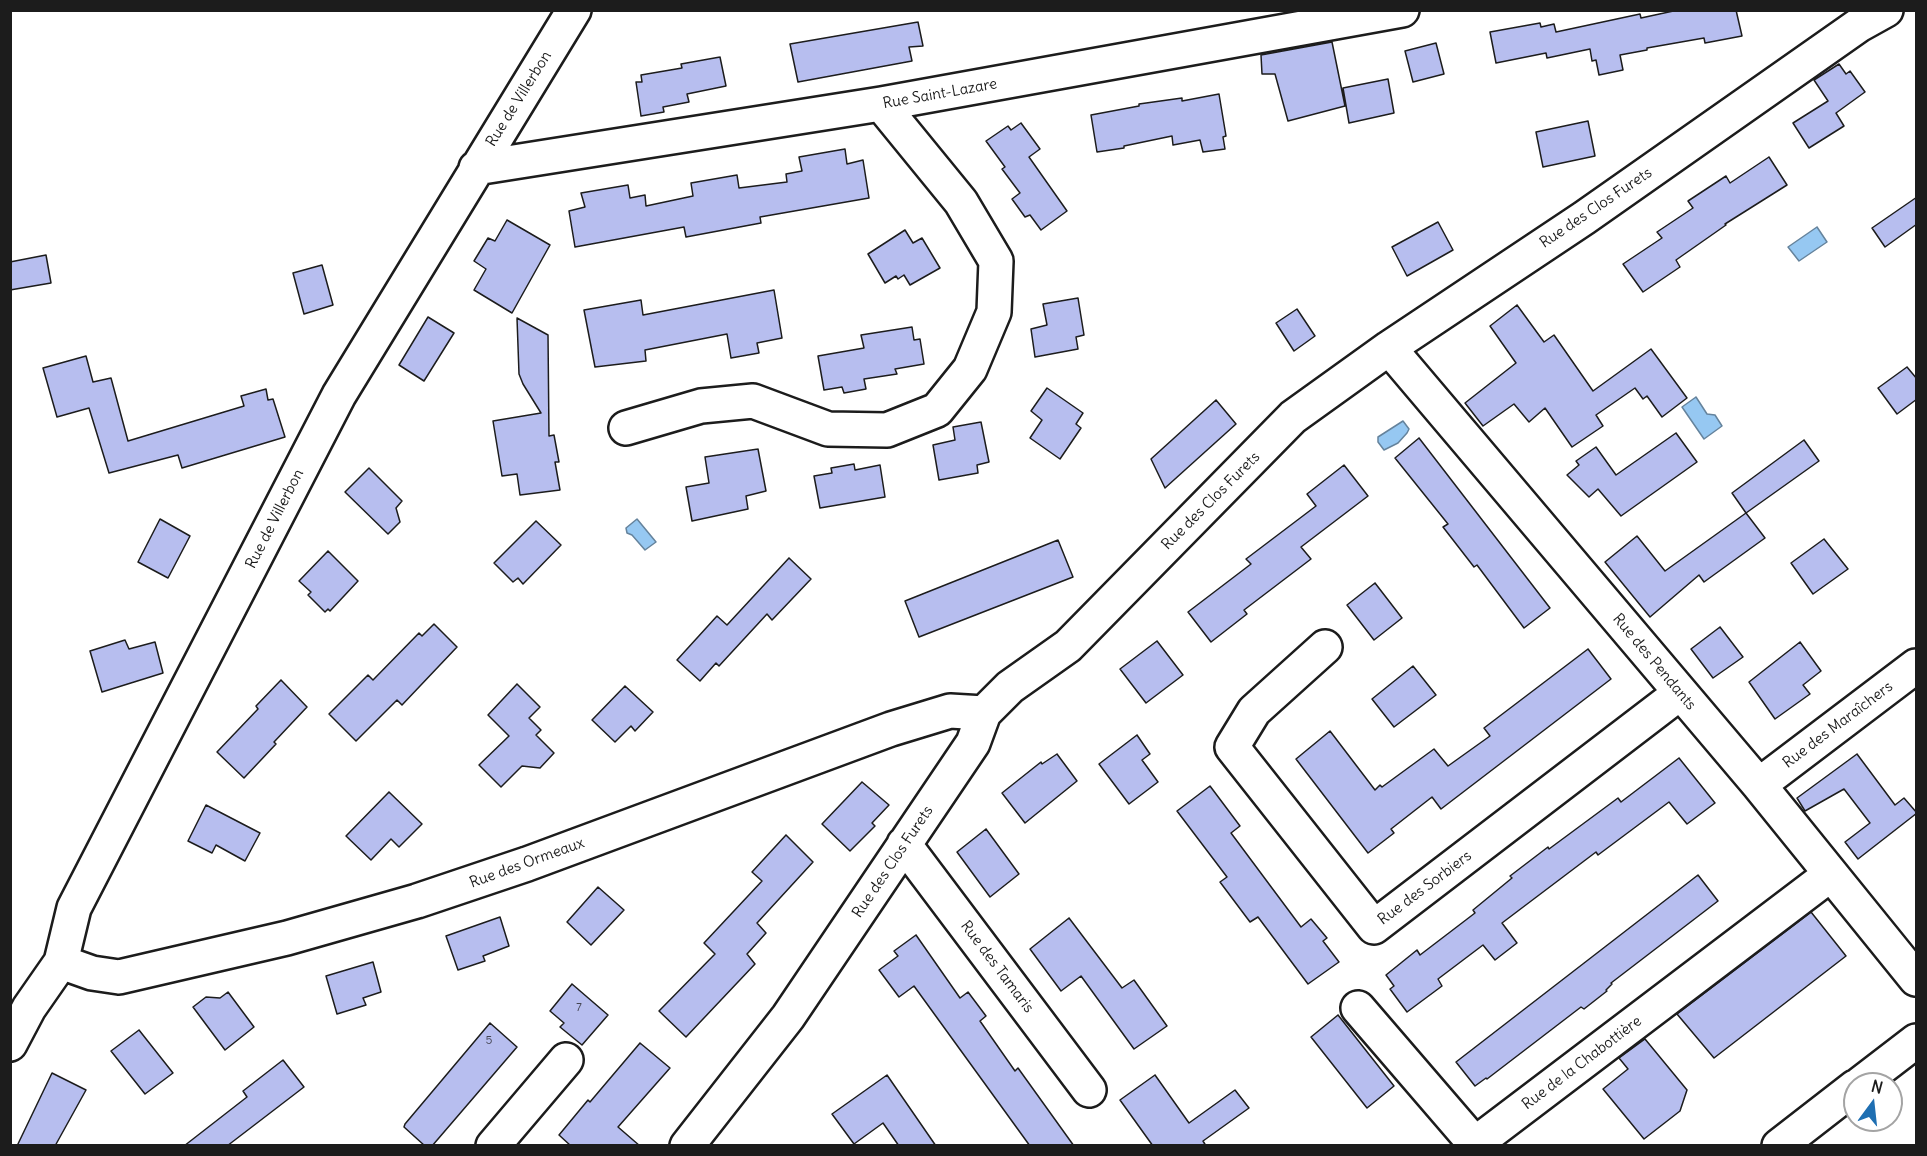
<!DOCTYPE html>
<html>
<head>
<meta charset="utf-8">
<style>
  body { margin:0 }
  #map { position:relative; width:1927px; height:1156px; overflow:hidden; background:#fff; font-family:Delius,sans-serif }
  canvas { display:block }
  .frame { position:absolute; inset:0; border:12px solid #1c1c1c; pointer-events:none }
  .north { position:absolute; left:1843px; top:1072px; width:60px; height:60px; box-sizing:border-box; background:#fff; border:2px solid #a4a4a4; border-radius:50%; rotate:15deg; font-size:16px; font-weight:700; line-height:24px; text-align:center; color:#1c1c1c }
  .north::after { content:''; display:block; margin:auto; width:21px; height:27px; background:#1f6fb2; clip-path:polygon(50% 0,100% 100%,50% 72%,0 100%) }
</style>
</head>
<body>
<div id="map">
<canvas width="1927" height="1156"></canvas>
<div class="frame"></div>
<div class="north">N</div>
</div>
<script>
const ctx = document.querySelector('canvas').getContext('2d');
ctx.lineJoin = 'round';
function fillPath(path, color) { ctx.fillStyle = color; ctx.fill(path, 'evenodd'); }
const poly = rows => new Path2D(rows.map(r => 'M' + r).join(''));
function trace(path, color, width, dash) { ctx.strokeStyle = color; ctx.lineWidth = width; ctx.lineCap = dash ? 'butt' : 'round'; ctx.setLineDash(dash || []); ctx.stroke(path); }
function drawText(font, color, halo, rows, align = 'center') {
  ctx.font = font + ' Delius,sans-serif'; ctx.lineWidth = 6; ctx.setLineDash([]); ctx.textBaseline = 'middle'; ctx.strokeStyle = halo; ctx.fillStyle = color; for (const [text, x, y, turn = 0] of rows) {
    ctx.save(); ctx.translate(x, y); ctx.rotate((+turn || 0) * Math.PI / 180); ctx.textAlign = isNaN(turn) ? turn : align; if (halo) ctx.strokeText(text, 0, 0); ctx.fillText(text, 0, 0); ctx.restore();
  }
}
const water = poly([
  [1817,227,1827,242,1799,261,1788,247,1817,227],
  [1696,397,1707,414,1715,415,1722,426,1704,439,1682,407,1696,397],
  [1403,421,1409,429,1407,433,1398,443,1384,450,1378,442,1378,437,1403,421],
  [637,519,656,542,645,550,632,535,627,533,626,528,637,519]
]);
fillPath(water, '#96c8f2');
trace(water, '#65839c', 1.5);
const building = poly([
  [1678,10,1736,10,1742,36,1705,43,1704,38,1647,48,1647,50,1620,55,1623,70,1599,75,1596,60,1592,61,1590,49,1547,58,1546,53,1496,63,1490,32,1540,23,1541,27,1554,24,1556,32,1640,14,1641,18,1678,10],
  [918,22,923,46,909,47,912,61,798,82,790,44,918,22],
  [1332,42,1345,106,1288,121,1275,74,1262,74,1261,55,1332,42],
  [1436,43,1444,74,1413,82,1405,51,1436,43],
  [720,57,726,86,687,94,689,102,663,107,664,112,641,116,636,82,642,82,641,75,682,68,681,64,720,57],
  [1839,64,1846,74,1850,71,1865,92,1836,113,1844,126,1809,148,1793,123,1828,101,1814,80,1839,64],
  [1388,79,1394,113,1349,123,1343,88,1388,79],
  [1219,94,1226,136,1223,137,1225,149,1203,152,1200,140,1173,145,1172,136,1124,146,1124,148,1097,152,1091,115,1139,106,1139,104,1182,98,1182,101,1219,94],
  [1588,121,1595,156,1543,167,1536,132,1588,121],
  [1021,123,1040,149,1029,157,1067,211,1041,230,1030,215,1025,217,1012,199,1020,193,1002,169,1005,167,986,141,1008,126,1011,130,1021,123],
  [845,149,847,164,863,160,869,198,760,217,761,223,686,237,684,227,575,247,569,211,585,207,581,193,628,185,630,198,645,195,646,206,693,196,691,183,737,175,739,188,787,182,786,174,802,171,799,157,845,149],
  [1769,157,1787,185,1725,224,1726,225,1676,260,1680,267,1643,292,1623,264,1662,238,1657,232,1693,208,1688,201,1726,176,1730,183,1769,157],
  [1917,197,1917,224,1885,247,1872,228,1917,197],
  [507,220,550,245,512,313,474,290,486,269,474,261,488,238,495,241,507,220],
  [1438,222,1453,250,1407,276,1392,247,1438,222],
  [905,230,913,243,922,238,940,268,910,285,904,275,898,279,896,276,885,283,868,254,905,230],
  [46,255,51,283,10,290,10,262,46,255],
  [322,265,333,305,304,314,293,273,322,265],
  [774,290,782,338,757,343,759,353,731,358,727,334,645,350,646,361,595,367,584,310,641,300,643,315,774,290],
  [1078,298,1084,335,1076,337,1078,349,1035,357,1031,329,1047,325,1043,304,1078,298],
  [1517,305,1544,342,1554,335,1593,391,1651,349,1687,398,1662,417,1647,396,1643,399,1635,388,1596,415,1603,426,1572,447,1545,408,1529,422,1514,404,1483,426,1465,403,1516,363,1490,326,1517,305],
  [1297,309,1315,336,1294,351,1276,323,1297,309],
  [428,317,454,333,424,381,399,365,428,317],
  [517,318,548,335,549,436,554,435,559,462,555,462,560,490,520,495,517,474,502,476,493,421,541,413,523,384,519,374,517,318],
  [912,327,914,340,920,339,924,364,895,369,897,374,864,379,866,389,844,393,842,387,824,390,818,356,864,348,861,335,912,327],
  [86,356,93,382,111,378,128,441,244,406,241,396,266,389,268,400,273,399,285,437,182,468,178,455,109,473,89,408,57,417,43,368,86,356],
  [1907,367,1917,379,1917,399,1897,414,1878,388,1907,367],
  [1047,388,1083,413,1076,424,1081,428,1060,459,1030,438,1042,420,1031,411,1047,388],
  [1216,400,1236,424,1165,488,1151,459,1216,400],
  [981,422,989,462,977,465,978,473,939,480,933,445,955,440,953,427,981,422],
  [1676,433,1697,462,1621,516,1598,489,1589,497,1567,475,1579,465,1576,461,1596,447,1616,475,1676,433],
  [1419,438,1550,608,1524,628,1477,565,1474,567,1443,527,1448,524,1395,458,1419,438],
  [1804,440,1819,461,1746,513,1765,538,1704,582,1699,575,1650,617,1605,562,1637,536,1665,571,1746,513,1732,493,1804,440],
  [758,449,766,491,746,496,748,509,692,521,686,487,709,483,705,457,758,449],
  [854,464,855,470,880,465,885,497,820,508,814,476,832,473,831,468,854,464],
  [1344,465,1368,496,1301,547,1311,559,1244,610,1247,614,1211,642,1188,612,1251,564,1246,559,1316,506,1307,494,1344,465],
  [369,468,402,501,396,508,400,522,388,534,345,492,369,468],
  [160,519,190,536,168,578,138,562,160,519],
  [536,521,561,545,523,584,518,578,513,582,494,563,536,521],
  [1824,539,1848,569,1813,594,1791,563,1824,539],
  [1058,540,1073,577,919,637,905,601,1058,540],
  [328,551,358,581,330,611,328,609,325,612,308,595,311,592,299,581,328,551],
  [789,558,811,579,772,620,767,614,719,666,716,663,700,681,677,660,717,616,727,625,789,558],
  [1375,583,1402,618,1374,640,1347,605,1375,583],
  [434,624,457,647,402,705,397,700,356,741,329,714,368,675,373,680,419,633,422,636,434,624],
  [1720,627,1743,657,1713,678,1691,649,1720,627],
  [125,640,129,649,155,642,163,673,102,692,90,651,125,640],
  [1157,641,1183,675,1146,703,1120,669,1157,641],
  [1800,642,1821,671,1803,685,1810,694,1775,719,1749,682,1800,642],
  [1588,649,1611,679,1441,809,1432,797,1391,829,1394,833,1368,853,1296,759,1330,731,1375,790,1380,785,1382,787,1434,749,1448,766,1490,736,1484,728,1588,649],
  [1413,666,1436,695,1394,727,1372,699,1413,666],
  [281,680,307,707,274,742,276,744,244,778,217,752,258,709,256,706,281,680],
  [517,684,540,707,529,718,541,730,536,735,554,753,540,768,522,766,501,787,479,765,509,736,488,715,517,684],
  [625,686,653,712,635,731,631,726,615,742,592,720,625,686],
  [1137,735,1150,754,1142,760,1158,782,1129,804,1099,764,1137,735],
  [1057,754,1077,781,1025,823,1002,793,1041,762,1042,764,1057,754],
  [1857,754,1895,805,1904,798,1917,813,1858,859,1845,842,1870,823,1844,789,1805,811,1797,798,1857,754],
  [1679,758,1715,803,1687,824,1669,802,1598,855,1596,852,1502,923,1517,943,1495,960,1483,945,1438,979,1442,986,1407,1012,1390,989,1394,986,1386,975,1417,950,1420,955,1475,913,1473,910,1512,878,1510,876,1548,847,1549,849,1618,798,1621,802,1679,758],
  [862,782,889,805,872,823,875,826,850,851,822,824,862,782],
  [1210,786,1240,826,1231,833,1301,927,1311,919,1327,938,1323,941,1339,962,1308,984,1258,917,1250,922,1220,882,1227,877,1177,811,1210,786],
  [389,792,422,824,399,847,391,839,371,860,346,836,389,792],
  [206,805,260,833,245,861,216,845,212,853,188,841,206,805],
  [986,829,1019,874,990,897,957,852,986,829],
  [786,835,813,862,757,923,766,933,747,954,755,964,686,1037,659,1011,715,954,704,943,762,881,752,872,786,835],
  [1698,875,1718,901,1611,983,1612,984,1606,990,1607,991,1584,1009,1581,1007,1487,1079,1486,1078,1475,1086,1456,1062,1698,875],
  [598,887,624,910,591,945,567,922,598,887],
  [1811,912,1846,956,1714,1058,1677,1014,1811,912],
  [500,917,509,946,483,956,485,961,458,970,446,936,500,917],
  [1069,918,1122,988,1134,980,1167,1026,1134,1049,1081,976,1061,991,1030,949,1069,918],
  [916,935,960,998,968,992,986,1016,980,1021,1015,1071,1018,1068,1074,1146,1030,1146,914,986,899,997,879,970,898,956,894,951,916,935],
  [373,962,381,992,363,998,366,1005,337,1014,326,976,373,962],
  [572,984,608,1015,582,1045,560,1027,564,1023,550,1011,572,984],
  [228,992,254,1027,225,1050,193,1007,206,997,220,998,228,992],
  [1338,1015,1394,1086,1367,1108,1311,1037,1338,1015],
  [490,1023,517,1047,432,1146,425,1146,404,1127,405,1124,490,1023],
  [139,1030,173,1073,145,1094,111,1051,139,1030],
  [1645,1039,1687,1090,1680,1111,1644,1139,1603,1089,1628,1069,1619,1058,1645,1039],
  [640,1043,670,1068,618,1127,640,1146,571,1146,559,1135,588,1100,590,1102,640,1043],
  [283,1060,304,1087,227,1146,184,1146,247,1097,243,1091,283,1060],
  [52,1073,86,1090,55,1146,17,1146,52,1073],
  [887,1075,936,1146,899,1146,883,1123,854,1144,832,1114,887,1075],
  [1155,1075,1189,1123,1235,1090,1249,1108,1203,1141,1206,1146,1153,1146,1120,1100,1155,1075]
]);
fillPath(building, '#b7beef');
trace(building, '#1c1c1c', 1.5);
const minor = poly([
  [476,168,881,104,1402,10],
  [1389,348,1759,785,1916,979],
  [626,428,701,406,753,401,828,429,887,430,937,410,970,369,994,312,996,261,961,202,881,104],
  [1325,647,1254,711,1232,747,1374,927,1680,693],
  [1759,785,1916,666],
  [904,844,1089,1090],
  [61,962,92,973,119,977,287,938,417,901,527,864,891,729,950,711,984,713],
  [1358,1008,1475,1144,1831,874],
  [10,1044,29,1008,61,962,74,908,339,395,574,10],
  [493,1146,566,1060],
  [687,1146,788,1017,973,743,984,713,1010,687,1068,646,1293,417,1389,348,1584,218,1859,25,1886,10]
]);
const major = poly([
  [1860,1084,1916,1041],
  [1779,1146,1855,1087]
]);
trace(minor, '#1c1c1c', 38);
trace(major, '#1c1c1c', 38);
trace(minor, '#fff', 33);
trace(major, '#fff', 33);
drawText('12px', '#434451', null, [
  ["7",579,1008],
  ["5",489,1041]
]);
drawText('15px', '#1c1c1c', '#fff', [
  ["Rue Saint-Lazare",940,94,-10],
  ["Rue de Villerbon",519,99,-58],
  ["Rue des Clos Furets",1596,208,-34],
  ["Rue des Clos Furets",1211,501,-45],
  ["Rue de Villerbon",275,519,-63],
  ["Rue des Pendants",1654,662,50],
  ["Rue des Maraîchers",1838,725,-37],
  ["Rue des Clos Furets",893,862,-56],
  ["Rue des Ormeaux",527,863,-20],
  ["Rue des Sorbiers",1425,888,-37],
  ["Rue des Tamaris",997,967,53],
  ["Rue de la Chabottière",1582,1063,-37]
]);
</script>
</body>
</html>
